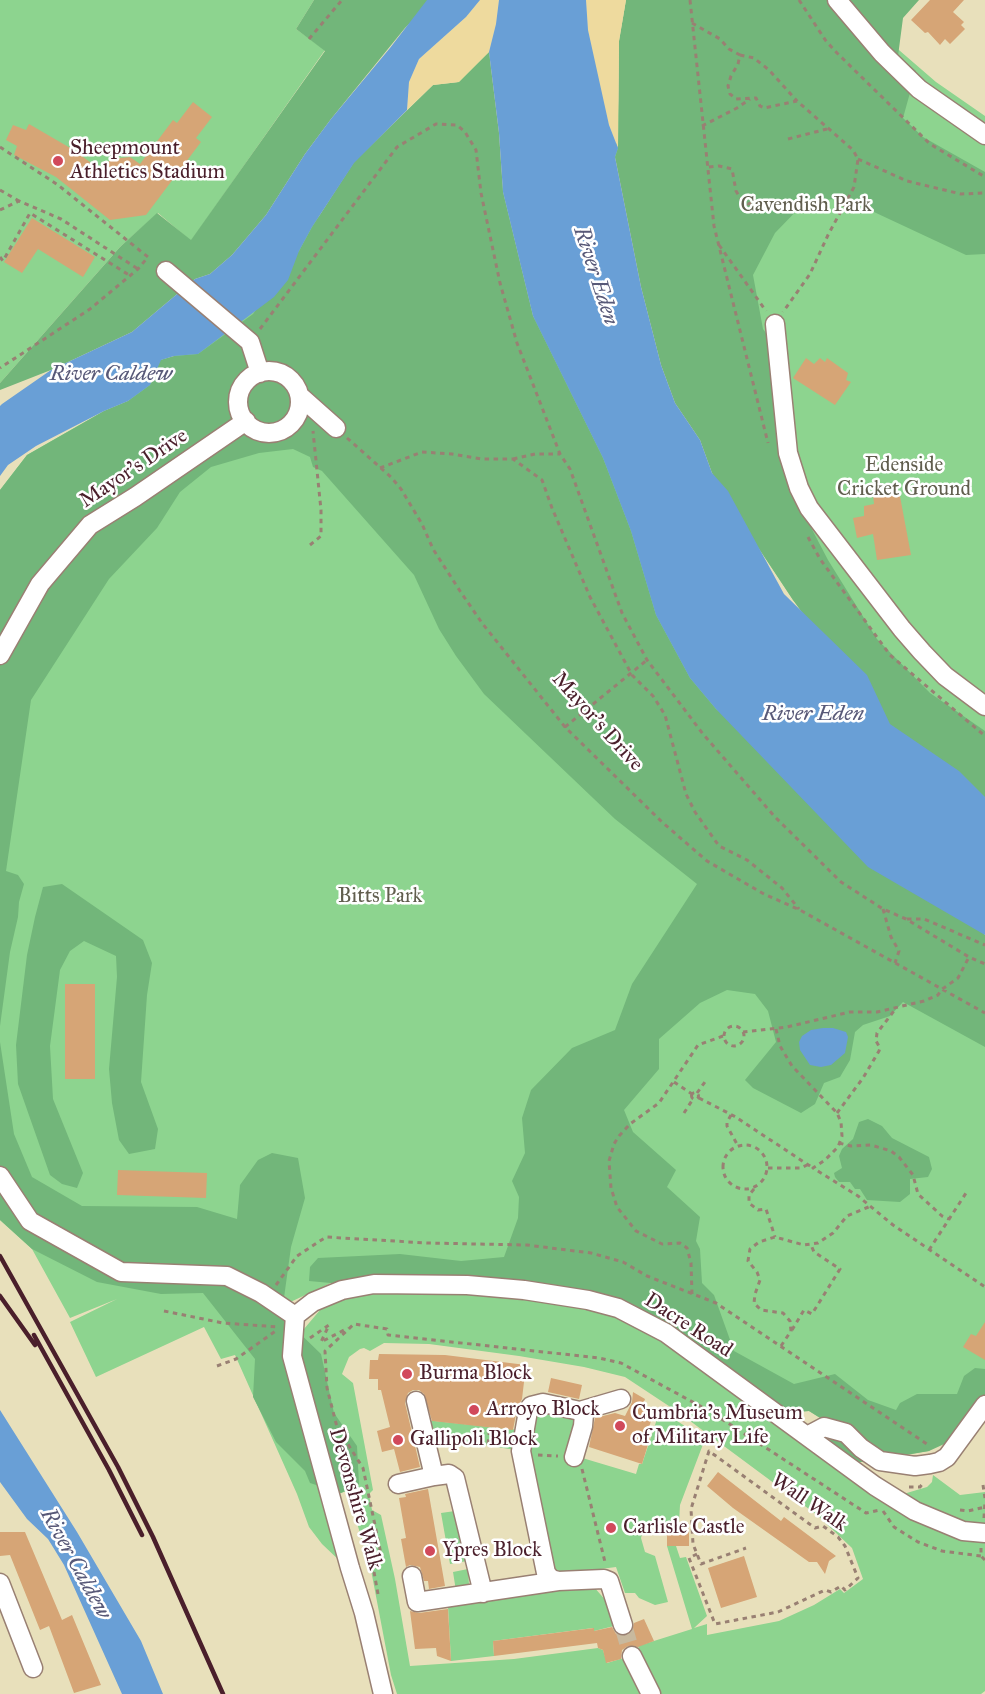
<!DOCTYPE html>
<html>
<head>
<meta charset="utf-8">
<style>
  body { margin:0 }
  canvas { display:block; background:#e8e0bb }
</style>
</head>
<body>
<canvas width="985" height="1694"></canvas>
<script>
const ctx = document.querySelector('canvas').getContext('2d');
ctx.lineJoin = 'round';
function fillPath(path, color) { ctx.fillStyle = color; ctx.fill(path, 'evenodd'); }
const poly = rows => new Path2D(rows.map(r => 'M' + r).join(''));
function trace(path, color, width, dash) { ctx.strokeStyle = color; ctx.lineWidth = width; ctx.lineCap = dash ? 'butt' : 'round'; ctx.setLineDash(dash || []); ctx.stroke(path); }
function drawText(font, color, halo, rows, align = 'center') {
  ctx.font = font + ' "IM FELL Great Primer",serif'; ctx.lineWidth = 5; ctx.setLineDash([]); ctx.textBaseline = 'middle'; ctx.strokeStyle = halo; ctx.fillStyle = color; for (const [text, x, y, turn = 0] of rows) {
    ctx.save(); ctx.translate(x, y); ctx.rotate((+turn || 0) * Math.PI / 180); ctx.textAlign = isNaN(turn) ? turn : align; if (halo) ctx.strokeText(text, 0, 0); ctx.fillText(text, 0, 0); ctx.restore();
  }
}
fillPath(poly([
  [0,0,314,0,296,29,325,50,191,241,158,213,120,247,0,383],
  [626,0,841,0,936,82,985,116,985,800,793,600,734,511,615,157],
  [489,52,503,192,533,316,985,935,985,1395,929,1451,860,1462,829,1447,833,1426,809,1411,784,1413,633,1308,381,1278,331,1283,284,1305,302,1335,304,1329,320,1310,340,1297,362,1292,471,1291,578,1305,611,1313,643,1328,851,1473,985,1537,985,1691,981,1694,656,1694,638,1646,692,1629,667,1546,676,1546,680,1558,686,1557,707,1616,694,1628,707,1624,707,1635,779,1621,814,1605,840,1589,844,1593,863,1579,852,1548,817,1515,678,1412,625,1377,584,1367,519,1356,429,1344,384,1343,370,1351,364,1348,360,1349,349,1357,342,1374,353,1383,373,1490,369,1494,372,1510,381,1515,395,1579,410,1666,514,1659,598,1648,603,1650,607,1663,627,1657,645,1694,397,1694,391,1675,371,1570,351,1503,349,1490,341,1493,328,1489,342,1563,322,1544,309,1527,297,1494,235,1355,221,1359,204,1327,96,1377,70,1322,117,1299,70,1318,32,1249,0,1220,0,490,27,455,104,411,128,401],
  [660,1410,705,1439,680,1505,679,1523,652,1523,644,1527,641,1538,645,1552,655,1556,668,1602,655,1605,639,1598,635,1593,625,1593,616,1567,562,1574,553,1571,521,1451,432,1436,425,1420,520,1430,534,1412,577,1420,579,1457,636,1474,639,1464,642,1464],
  [933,1475,960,1495,985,1492,985,1526,975,1526,900,1495,927,1487,932,1482],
  [455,1511,467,1561,450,1564,441,1513],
  [468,1569,469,1585,456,1591,453,1572],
  [593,1586,608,1603,614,1626,594,1631,593,1628,493,1641,494,1656,451,1661,448,1606,565,1588]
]), '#8dd48f');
fillPath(poly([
  [314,0,433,0,405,28,331,119,305,154,266,215,232,255,210,274,195,279,132,332,51,370,0,390,0,383,120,247,157,213,191,240,325,51,296,29],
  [626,0,919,0,903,18,898,56,916,71,903,118,923,137,985,172,985,254,966,255,844,198,805,202,775,233,753,275,763,329,778,350,772,387,794,495,828,560,877,639,930,693,985,731,985,800,900,738,837,661,793,600,734,511,712,473,700,440,675,403,661,365,641,287,615,157,618,148,619,41],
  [489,52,499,133,503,192,533,316,603,458,631,531,656,615,690,678,716,709,985,935,985,1047,903,1002,890,1016,863,1025,855,1032,850,1060,840,1077,824,1083,815,1104,801,1113,753,1088,745,1080,776,1042,768,1011,755,994,727,990,700,1003,659,1039,659,1069,624,1110,633,1132,676,1170,667,1187,700,1217,696,1241,700,1249,702,1283,714,1295,734,1351,794,1384,835,1374,868,1400,896,1410,900,1403,917,1394,957,1394,964,1376,975,1368,985,1369,985,1395,953,1440,929,1451,883,1459,860,1462,849,1460,829,1447,833,1426,809,1411,784,1413,633,1308,381,1278,331,1283,309,1281,310,1267,318,1258,400,1254,461,1261,504,1257,518,1218,519,1197,512,1181,525,1153,522,1118,531,1090,572,1048,615,1030,632,984,697,884,615,819,484,694,456,656,439,629,414,575,322,471,313,467,310,457,293,449,259,453,211,467,180,492,157,528,109,579,31,700,6,871,18,875,24,884,19,902,18,917,10,952,0,1026,0,490,27,455,104,411,128,401,150,385,160,360,174,356,198,354,253,314,299,251,312,227,354,162,433,85,459,82],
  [62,884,143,940,152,963,147,995,141,1082,158,1129,155,1149,129,1154,119,1140,112,1103,109,1069,117,977,116,956,84,941,70,951,60,970,50,1046,53,1099,83,1173,77,1188,62,1184,50,1175,18,1084,16,1045,27,955,35,917,43,887],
  [0,1042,14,1134,32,1177,82,1206,197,1207,237,1219,240,1185,258,1160,272,1153,298,1158,305,1198,291,1247,283,1305,290,1324,321,1354,334,1413,357,1446,359,1484,341,1493,310,1483,305,1471,276,1442,253,1397,255,1359,203,1293,161,1294,97,1282,32,1249,0,1220],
  [868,1119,882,1126,892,1138,929,1157,932,1169,928,1177,910,1179,910,1194,900,1202,867,1200,860,1189,855,1189,850,1182,839,1182,835,1177,834,1173,842,1168,839,1156,842,1149,853,1139,859,1122]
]), '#72b67a');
fillPath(poly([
  [480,0,499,0,496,24,489,52,459,82,433,85,407,110,409,82,419,59,466,17],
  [586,0,626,0,619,41,618,148,609,125,601,94,588,30]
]), '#eeda9e');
fillPath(poly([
  [427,0,480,0,466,17,419,59,409,82,407,110,354,163,312,227,299,251,288,280,274,297,198,354,174,356,161,360,150,385,128,401,104,411,36,446,8,465,0,476,0,406,2,404,51,370,132,332,195,279,210,274,232,255,266,215,305,154,331,119,390,48],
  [499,0,586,0,588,30,609,125,618,148,615,157,641,287,661,365,675,403,700,440,712,473,728,491,784,594,867,675,890,724,959,771,985,797,985,935,868,867,716,709,690,678,656,615,631,531,603,458,533,316,503,192,499,133,489,52,496,24],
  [823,1028,833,1028,846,1032,848,1037,845,1053,831,1065,821,1067,810,1065,800,1050,799,1042,802,1036,811,1030],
  [0,1410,77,1532,141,1641,163,1694,122,1694,64,1565,48,1539,27,1519,0,1482]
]), '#699fd6');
fillPath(poly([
  [930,0,964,0,953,12,964,22,961,25,965,29,950,44,945,39,940,45,928,32,925,33,911,20],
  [193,102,212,117,196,138,201,142,146,215,110,220,56,177,14,155,17,146,6,140,13,125,26,130,29,124,72,149,101,170,111,159,130,157,140,164,173,120,177,123],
  [32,218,95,257,83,277,38,249,22,273,4,262],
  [806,358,814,364,820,358,825,362,827,358,848,373,846,380,851,382,835,405,793,378],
  [899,491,911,555,877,560,873,534,857,538,853,518,864,516,864,506,874,504,873,495],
  [65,984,95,984,95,1079,65,1079],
  [118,1170,207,1173,206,1198,117,1195],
  [985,1322,985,1360,963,1347,971,1334,976,1336],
  [379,1354,445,1355,526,1365,522,1399,517,1409,513,1430,432,1421,424,1394,419,1390,413,1390,408,1393,405,1403,420,1467,400,1472,394,1449,382,1452,377,1431,390,1427,381,1390,378,1390,378,1379,369,1379,370,1360,378,1360],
  [551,1378,582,1385,579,1399,548,1392],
  [633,1392,645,1399,642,1407,654,1411,647,1434,651,1435,642,1464,589,1447,595,1418,615,1413,625,1416,632,1402],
  [718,1472,781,1521,784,1517,836,1556,829,1561,825,1574,817,1562,809,1562,733,1508,707,1486],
  [428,1489,445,1586,429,1589,428,1581,424,1581,420,1567,410,1565,406,1567,401,1539,406,1538,399,1498,406,1497,405,1494],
  [667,1523,689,1523,689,1546,667,1546],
  [0,1532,25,1532,62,1620,72,1615,101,1685,74,1693,49,1626,40,1630,10,1555,0,1556],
  [744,1556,757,1597,721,1608,708,1568],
  [448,1609,451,1661,437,1656,436,1648,415,1649,410,1611,419,1613],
  [644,1619,654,1641,638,1647,628,1646,622,1650,621,1659,606,1663,603,1650,598,1648,597,1643,494,1656,493,1641,594,1628,594,1631,612,1627,616,1634,626,1636,632,1632,634,1623]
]), '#d6a576');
trace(poly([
  [623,1625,632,1656]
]), '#c8b99e', 18, [18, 9]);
const minor = poly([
  [837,0,882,53,919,89,985,135],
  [166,271,250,342,260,373],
  [775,324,788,453,799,488,809,508,902,629,922,652,945,676,985,706],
  '238 402a31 31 0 1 1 62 0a31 31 0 1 1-62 0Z',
  [300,396,336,428],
  [0,655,40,584,90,525,135,497,246,421],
  [0,1176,30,1221,121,1272,227,1276,261,1293,295,1316],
  [295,1316,313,1302,342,1290,374,1284,467,1285,524,1290,588,1300,618,1308,666,1333,875,1486,915,1511,963,1531,985,1533],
  [295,1316,292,1356,350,1568,364,1613,383,1694],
  [416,1401,434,1476,449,1474,455,1478,483,1593],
  [580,1411,621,1399],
  [807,1436,824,1427,846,1433,861,1448,880,1461,915,1466,930,1464,939,1462,947,1457,985,1405],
  [574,1457,583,1426,584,1414,580,1411,543,1403,531,1406,528,1411,521,1451,546,1573,551,1579,558,1581,604,1579,609,1581,623,1625],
  [398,1484,434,1476],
  [412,1576,417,1602,558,1581],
  [0,1583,33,1668],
  [632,1656,651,1694]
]);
trace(minor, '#998073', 21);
trace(poly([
  [690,0,714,226,768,443],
  [799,0,826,41,837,53,930,144,985,177],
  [692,23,720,39,729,49,740,55,738,64,731,76,728,86,730,94,736,99,756,98,760,106,764,108,797,101,853,150,858,159,854,187,828,235,810,274,783,312],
  [309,39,342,0],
  [740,55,754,58,769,70,797,101],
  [702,126,737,108,750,99],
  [788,139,827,129],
  [0,147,58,185,148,257,138,269,90,309,0,368],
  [858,159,907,181,961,194,985,193],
  [709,167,719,166,732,169,736,191,741,199,748,204,763,200],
  [0,190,19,201],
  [0,210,19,201,61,219,138,269],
  [719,245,766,311],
  [0,257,3,261,30,213,129,275],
  [260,329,397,147,436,124,457,125,465,132,476,150,481,193,500,283,517,343,560,454,570,469,622,613,647,660,703,734,775,817,841,882,883,909,906,919,969,957,985,964],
  [347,438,391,477,401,489,422,524,433,549,460,591,482,623,565,727,662,822,707,861,764,894,800,910,985,1013],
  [513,459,535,454,560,454],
  [380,468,422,452,452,454,482,459,513,459,542,480,552,508,590,597,632,675,653,696,665,715,686,794,695,812,719,846,747,860,782,888,799,909],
  [808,537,820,559,890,655,985,736],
  [310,545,321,536,321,510,313,431],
  [565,727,647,660],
  [883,909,891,937,899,951,895,963],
  [907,919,924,919,985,945],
  '724 1036a10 10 0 1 1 20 0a10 10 0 1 1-20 0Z',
  [776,1029,780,1046,792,1066,837,1113,841,1122,842,1136,838,1147,825,1160,813,1168,858,1196,893,1225,985,1287],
  [743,1032,787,1027,850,1012,877,1012,924,1001,938,995,941,990,958,978,969,957],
  [674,1082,692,1094],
  '691.5 1096a3.5 3.5 0 1 1 7 0a3.5 3.5 0 1 1-7 0Z',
  [697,1093,707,1079],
  [699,1098,734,1116,813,1168],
  [684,1113,693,1099],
  [837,1113,863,1078,879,1051,880,1048,876,1041,877,1033,897,1007],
  [731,1115,727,1122,727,1126,738,1146],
  [839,1143,851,1146,871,1145,891,1151,899,1157,913,1175,918,1194,942,1216,949,1219],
  '723 1167a22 22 0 1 1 44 0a22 22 0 1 1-44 0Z',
  [768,1168,801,1168,807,1165],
  [754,1189,749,1195,749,1203,758,1210,766,1209,775,1237],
  [929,1250,968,1190],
  [276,1285,297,1256,326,1237,427,1243,527,1245,591,1253,623,1262,647,1276,716,1303,930,1446],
  [692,1294,691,1263,687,1248,680,1243,662,1244,636,1231,617,1207,611,1188,609,1161,614,1144,619,1136,630,1124,659,1103,698,1045,723,1036],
  [164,1311,223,1323,279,1327],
  [792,1330,804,1310,812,1314,840,1269,814,1252,811,1245],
  [310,1338,329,1325,321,1342,348,1328],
  [781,1346,791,1331,790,1321,783,1313,761,1310,754,1303,755,1294,760,1280,757,1272,748,1261,750,1249,759,1242,775,1237,804,1245,818,1243,833,1233,847,1216,871,1206],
  [217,1366,236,1359,277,1330],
  [488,1444,490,1427],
  [538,1455,558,1456],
  [582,1469,605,1562],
  [983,1485,985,1498],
  [909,1487,920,1487,924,1482],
  [960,1510,968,1511,985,1507],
  [883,1511,894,1527,918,1542,942,1551,981,1556],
  [984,1518,985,1501],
  [981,1548,981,1556,985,1560],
  [697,1554,689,1558,715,1624,778,1612,825,1590,831,1592,841,1586,845,1590,858,1578,845,1546,838,1537,823,1526,815,1528,709,1451,691,1509,693,1544,701,1564,746,1548],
  [378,1594,374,1572,381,1554,363,1468,337,1427,327,1388,325,1351,354,1324,387,1329,388,1335,599,1358,621,1363,711,1412,866,1513,880,1510]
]), '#998073', 3, [4.5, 4.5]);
trace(minor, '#fff', 18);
trace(poly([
  [0,1256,118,1467,153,1537,223,1694],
  [0,1296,35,1345],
  [34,1335,109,1470,142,1535]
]), '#4a1f2b', 4.5);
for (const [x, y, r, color] of [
  [58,161,6,"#d1495b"],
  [407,1374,6,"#d1495b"],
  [474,1410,6,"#d1495b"],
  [620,1426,6,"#d1495b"],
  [398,1440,6,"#d1495b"],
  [611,1528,6,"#d1495b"],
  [430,1551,6,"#d1495b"]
]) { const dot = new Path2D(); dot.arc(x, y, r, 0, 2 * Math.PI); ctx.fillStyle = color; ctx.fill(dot); trace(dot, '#fff', 2); }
drawText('21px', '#4a1f2b', '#fff', [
  ["Sheepmount",70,149],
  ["Athletics Stadium",70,173],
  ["Burma Block",419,1374],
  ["Arroyo Block",486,1410],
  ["Cumbria's Museum",632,1414],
  ["of Military Life",632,1438],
  ["Gallipoli Block",410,1440],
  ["Carlisle Castle",623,1528],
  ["Ypres Block",442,1551]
], 'left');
drawText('21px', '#615e4e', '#fff', [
  ["Cavendish Park",806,206],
  ["Edenside",904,466],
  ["Cricket Ground",904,490],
  ["Bitts Park",380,897]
]);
drawText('21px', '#4a1f2b', '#fff', [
  ["Mayor's Drive",134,469,-34],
  ["Mayor's Drive",597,722,48],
  ["Dacre Road",688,1326,33],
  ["Devonshire Walk",355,1499,74],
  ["Wall Walk",809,1503,34]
]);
drawText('italic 22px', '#585978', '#fff', [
  ["River Eden",595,276,72],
  ["River Caldew",111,375],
  ["River Eden",813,715],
  ["River Caldew",75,1564,61]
]);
</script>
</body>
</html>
